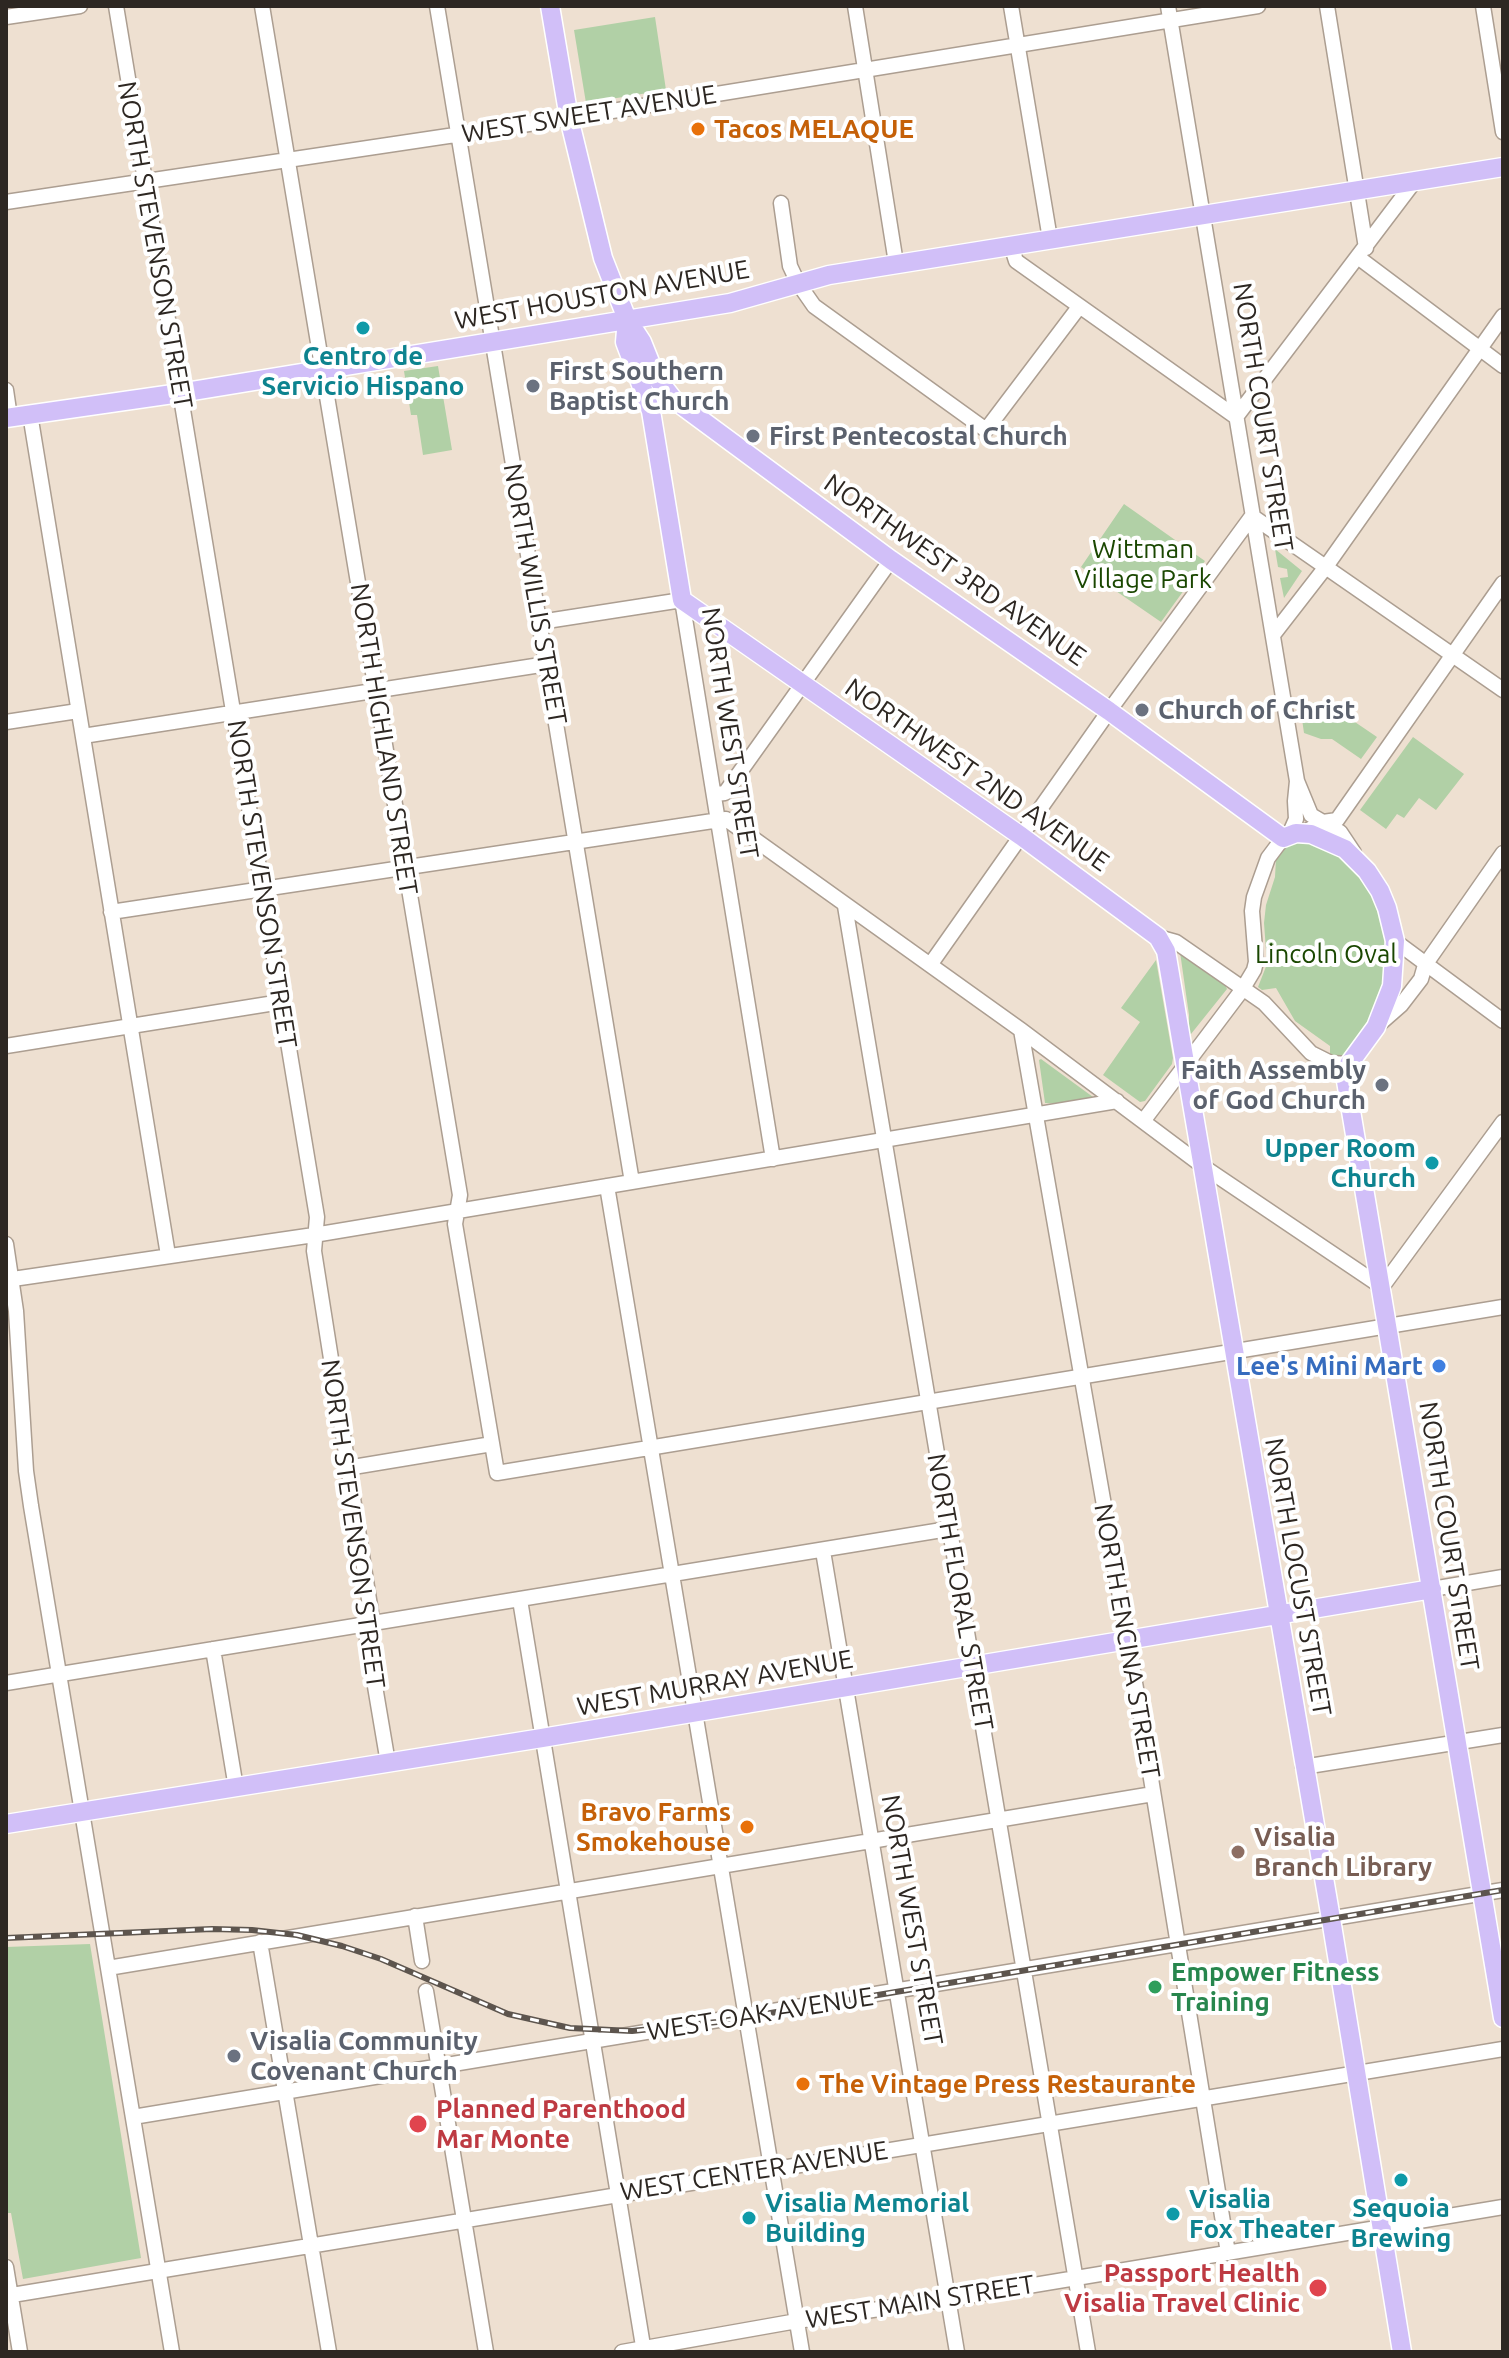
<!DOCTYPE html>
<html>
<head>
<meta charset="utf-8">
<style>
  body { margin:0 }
  #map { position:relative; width:1509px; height:2358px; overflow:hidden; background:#eee0d1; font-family:Ubuntu,sans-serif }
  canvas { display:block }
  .frame { position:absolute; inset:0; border:8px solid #2d2722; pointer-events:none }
</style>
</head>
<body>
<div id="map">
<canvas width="1509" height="2358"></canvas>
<div class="frame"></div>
</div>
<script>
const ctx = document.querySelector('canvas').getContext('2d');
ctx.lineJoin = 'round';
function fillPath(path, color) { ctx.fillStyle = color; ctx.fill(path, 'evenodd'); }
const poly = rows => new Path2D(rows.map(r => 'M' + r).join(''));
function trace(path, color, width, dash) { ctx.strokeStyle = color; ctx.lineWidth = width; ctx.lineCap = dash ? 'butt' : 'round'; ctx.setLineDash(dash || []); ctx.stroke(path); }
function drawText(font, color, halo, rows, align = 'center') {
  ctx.font = font + ' Ubuntu,sans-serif'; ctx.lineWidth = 8; ctx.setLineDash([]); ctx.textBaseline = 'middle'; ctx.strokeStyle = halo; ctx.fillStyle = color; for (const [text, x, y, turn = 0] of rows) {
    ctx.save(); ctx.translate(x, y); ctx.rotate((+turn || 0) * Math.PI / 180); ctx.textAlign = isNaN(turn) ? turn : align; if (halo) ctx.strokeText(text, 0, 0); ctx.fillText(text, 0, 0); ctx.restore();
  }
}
fillPath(poly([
  [655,17,666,90,586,103,574,30],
  [438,366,452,450,423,455,417,415,411,415,404,371],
  [1124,504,1205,561,1161,622,1081,567],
  [1275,549,1302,571,1284,598,1280,578,1288,577,1287,569,1278,567],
  [1324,701,1377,737,1361,759,1332,739,1321,739,1304,733,1300,705],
  [1413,737,1464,774,1436,810,1419,798,1404,818,1397,814,1386,829,1360,810],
  [1301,839,1335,849,1363,880,1372,896,1383,927,1386,960,1384,988,1366,1027,1344,1056,1339,1059,1330,1057,1330,1046,1295,1021,1276,988,1262,990,1258,987,1267,964,1264,923,1266,905,1275,877,1276,859,1286,844],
  [1180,952,1225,985,1227,989,1191,1034,1189,1033,1189,1015],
  [1156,960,1173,1058,1172,1064,1145,1101,1140,1102,1103,1075,1140,1022,1121,1008],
  [1041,1059,1093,1097,1090,1103,1075,1105,1045,1103,1039,1060],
  [90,1944,141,2258,23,2279,11,2213,6,2213,6,1947]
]), '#b1d0a6');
const minor = poly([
  [116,6,317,1217,314,1251,371,1612,367,1639,388,1763],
  [262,6,460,1195,455,1224,497,1473,1503,1307],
  [437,6,632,1182],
  [855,6,896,263],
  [1011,6,1050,239],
  [1168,6,1297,781,1295,801,1296,819,1289,835],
  [1327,6,1366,248],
  [1483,6,1503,132],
  [6,17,80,6],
  [6,202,569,118,1258,6],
  [781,203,790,266,798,283,814,306,986,430,1079,307],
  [1011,245,1016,261,1236,417,1414,182],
  [1359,258,1503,366],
  [6,390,10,417],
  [30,414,168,1255],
  [540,622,682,600,773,1159],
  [1273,635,1325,568,1503,316],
  [6,722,78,711],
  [83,736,547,664],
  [1297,781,1311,815,1340,832,1354,853],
  [715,794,725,793,891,560],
  [1303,833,1323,822,1337,820,1503,583],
  [845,906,1088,2352],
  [111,912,726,819,1021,1030,1204,1167,1382,1287,1503,1122],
  [1158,937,1176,942,1264,1003,1311,1053,1331,1063,1349,1064],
  [1395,941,1503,1021],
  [930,965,1109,711,1252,516,1503,690],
  [1377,1026,1401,1005,1421,979,1425,965,1503,853],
  [1021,1030,1141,1717,1228,2253],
  [6,1046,281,1002],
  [1144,1120,1242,990,1254,970,1256,962,1252,911,1254,897,1268,858,1283,838],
  [607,1186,802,2352],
  [6,1244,16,1311,26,1471,31,1506,172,2352],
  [6,1280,314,1235,1117,1101],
  [347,1468,492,1444],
  [823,1551,957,2352],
  [1432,1589,1503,1577],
  [520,1600,644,2352],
  [213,1649,236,1788],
  [6,1683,948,1529],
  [1303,1767,1503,1735],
  [415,1916,422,1961],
  [260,1942,329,2352],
  [108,1968,1153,1794],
  [426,1991,486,2352],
  [133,2117,1503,1890],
  [6,2267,20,2352],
  [6,2296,1503,2049],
  [622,2352,797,2321,962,2297,1503,2207]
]);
const major = poly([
  [550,6,569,118,603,258,627,319,642,342,656,377,673,399,891,560,1109,711,1283,838,1296,833,1311,834,1345,849,1367,871,1380,891,1387,908,1395,941,1392,986,1376,1027,1349,1064,1346,1081,1503,2018],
  [627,319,625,342,651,411,682,600,1021,836,1158,937,1166,951,1331,1919,1402,2352],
  [6,418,180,393,730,303,829,275,1503,167],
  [6,1824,542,1738,1432,1589]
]);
trace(minor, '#ac9e91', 17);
trace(major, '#fff', 21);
trace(minor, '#fff', 14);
trace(major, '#d1bff8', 18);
const rail = poly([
  [6,1938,212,1929,252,1930,297,1935,342,1946,381,1959,508,2014,570,2028,632,2031,717,2022,1503,1890]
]);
trace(rail, '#5d554e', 6);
trace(rail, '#fff', 3, [9]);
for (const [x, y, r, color] of [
  [698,129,8,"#e8710a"],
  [363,328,8,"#0f9aa8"],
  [533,386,8,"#6b7280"],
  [753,436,8,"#6b7280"],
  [1142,710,8,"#6b7280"],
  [1382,1085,8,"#6b7280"],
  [1432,1163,8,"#0f9aa8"],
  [1439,1366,8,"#3f7fe0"],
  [747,1827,8,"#e8710a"],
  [1238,1852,8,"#8d6e63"],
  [1155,1987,8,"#2e9e5b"],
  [234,2056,8,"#6b7280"],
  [803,2084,8,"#e8710a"],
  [418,2124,10,"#e0444e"],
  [1401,2180,8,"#0f9aa8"],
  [1173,2214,8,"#0f9aa8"],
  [749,2218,8,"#0f9aa8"],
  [1318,2288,10,"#e0444e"]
]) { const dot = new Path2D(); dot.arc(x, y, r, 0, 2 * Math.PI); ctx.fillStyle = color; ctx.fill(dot); trace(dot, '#fff', 3); }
drawText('26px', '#2d2722', '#fff', [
  ["WEST SWEET AVENUE",589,114,-9],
  ["NORTH STEVENSON STREET",155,245,80],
  ["WEST HOUSTON AVENUE",602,295,-10],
  ["NORTH COURT STREET",1263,417,81],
  ["NORTHWEST 3RD AVENUE",955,570,35],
  ["NORTH WILLIS STREET",535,594,80],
  ["NORTH WEST STREET",730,733,81],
  ["NORTH HIGHLAND STREET",384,739,81],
  ["NORTHWEST 2ND AVENUE",977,775,35],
  ["NORTH STEVENSON STREET",262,884,81],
  ["NORTH STEVENSON STREET",353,1524,82],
  ["NORTH COURT STREET",1449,1536,81],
  ["NORTH LOCUST STREET",1298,1577,80],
  ["NORTH FLORAL STREET",960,1592,80],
  ["NORTH ENCINA STREET",1127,1641,80],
  ["WEST MURRAY AVENUE",715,1683,-10],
  ["NORTH WEST STREET",912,1920,80],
  ["WEST OAK AVENUE",760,2014,-9],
  ["WEST CENTER AVENUE",754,2171,-9],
  ["WEST MAIN STREET",920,2302,-9]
]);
drawText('bold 26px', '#c56008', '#fff', [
  ["Tacos MELAQUE",714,129],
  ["Bravo Farms",731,1812,"right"],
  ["Smokehouse",731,1842,"right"],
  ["The Vintage Press Restaurante",819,2084]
], 'left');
drawText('bold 26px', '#0d838f', '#fff', [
  ["Centro de",363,356],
  ["Servicio Hispano",363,386],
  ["Upper Room",1416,1148,"right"],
  ["Church",1416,1178,"right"],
  ["Visalia",1189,2199,"left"],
  ["Fox Theater",1189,2229,"left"],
  ["Visalia Memorial",765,2203,"left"],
  ["Building",765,2233,"left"],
  ["Sequoia",1401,2208],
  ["Brewing",1401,2238]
]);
drawText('bold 26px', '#5b616d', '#fff', [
  ["First Southern",549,371],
  ["Baptist Church",549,401],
  ["First Pentecostal Church",769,436],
  ["Church of Christ",1158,710],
  ["Faith Assembly",1366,1070,"right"],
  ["of God Church",1366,1100,"right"],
  ["Visalia Community",250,2041],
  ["Covenant Church",250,2071]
], 'left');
drawText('26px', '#1a4701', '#fff', [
  ["Wittman",1143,549],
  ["Village Park",1143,579],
  ["Lincoln Oval",1326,954]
]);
drawText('bold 26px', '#366cbe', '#fff', [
  ["Lee's Mini Mart",1423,1366]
], 'right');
drawText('bold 26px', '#785e54', '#fff', [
  ["Visalia",1254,1837],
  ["Branch Library",1254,1867]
], 'left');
drawText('bold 26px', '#27864d', '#fff', [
  ["Empower Fitness",1171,1972],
  ["Training",1171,2002]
], 'left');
drawText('bold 26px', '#be3a42', '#fff', [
  ["Planned Parenthood",436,2109],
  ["Mar Monte",436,2139],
  ["Passport Health",1300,2273,"right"],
  ["Visalia Travel Clinic",1300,2303,"right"]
], 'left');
</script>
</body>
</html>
